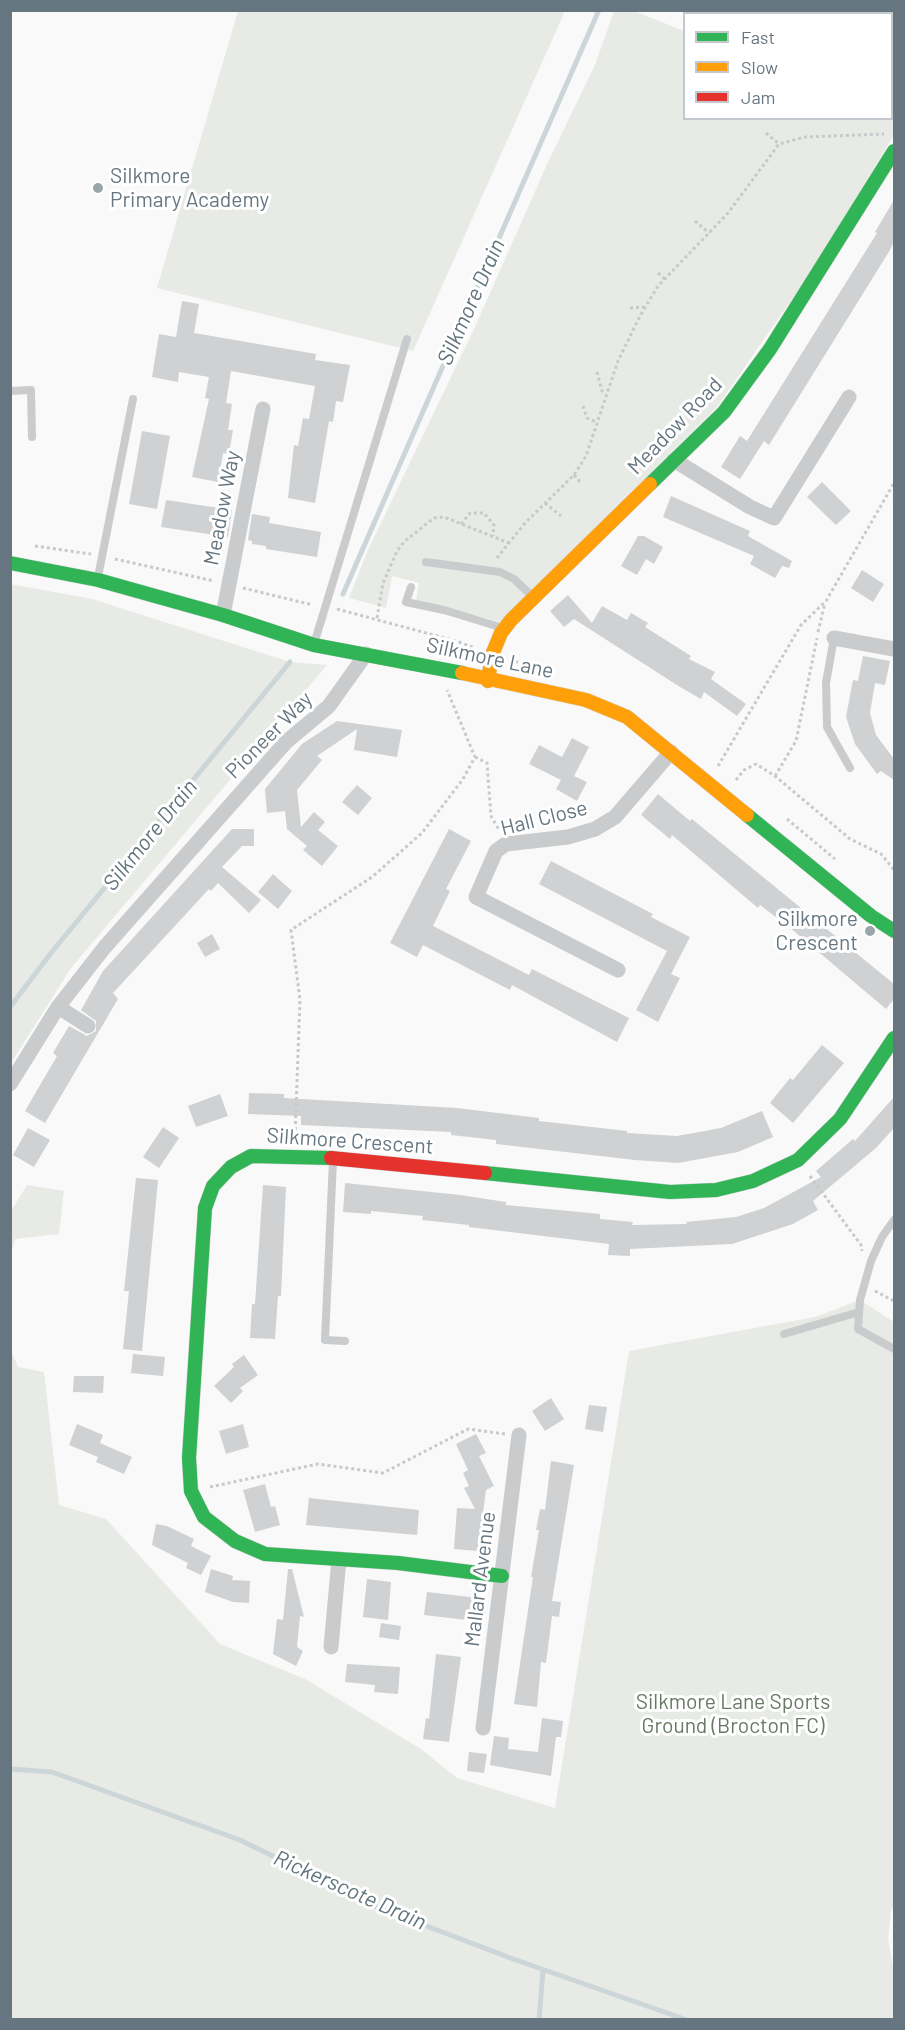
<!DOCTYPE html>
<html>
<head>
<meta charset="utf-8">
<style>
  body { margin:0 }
  #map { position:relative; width:905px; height:2030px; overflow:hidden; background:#f9f9f9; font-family:Barlow,sans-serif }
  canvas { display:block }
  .frame { position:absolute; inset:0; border:12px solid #667681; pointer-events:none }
  .legend { position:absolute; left:683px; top:12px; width:210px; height:108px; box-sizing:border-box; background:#fff; border:2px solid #c2c8cd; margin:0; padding:8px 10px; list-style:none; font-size:18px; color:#667681 }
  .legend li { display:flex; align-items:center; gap:12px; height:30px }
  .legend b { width:30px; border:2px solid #c2c8cd }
</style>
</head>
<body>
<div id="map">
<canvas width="905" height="2030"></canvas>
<div class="frame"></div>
<ul class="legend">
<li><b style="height:8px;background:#30b455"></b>Fast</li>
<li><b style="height:8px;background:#ff9f0a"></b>Slow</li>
<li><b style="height:8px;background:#e5322d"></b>Jam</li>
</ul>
</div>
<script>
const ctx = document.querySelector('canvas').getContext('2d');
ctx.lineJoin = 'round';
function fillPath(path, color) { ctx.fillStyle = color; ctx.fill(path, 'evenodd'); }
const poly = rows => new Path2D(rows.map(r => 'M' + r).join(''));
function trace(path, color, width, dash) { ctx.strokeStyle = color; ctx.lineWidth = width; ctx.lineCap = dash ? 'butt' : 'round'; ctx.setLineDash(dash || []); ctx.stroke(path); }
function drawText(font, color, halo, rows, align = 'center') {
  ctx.font = font + ' Barlow,sans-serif'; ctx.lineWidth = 6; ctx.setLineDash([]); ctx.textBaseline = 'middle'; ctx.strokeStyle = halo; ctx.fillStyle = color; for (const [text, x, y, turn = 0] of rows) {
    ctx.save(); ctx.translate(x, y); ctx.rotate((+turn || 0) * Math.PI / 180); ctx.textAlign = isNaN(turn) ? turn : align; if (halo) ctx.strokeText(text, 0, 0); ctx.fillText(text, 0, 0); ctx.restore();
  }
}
fillPath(poly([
  [238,11,565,11,413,351,157,288],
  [614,11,634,11,684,31,684,118,892,118,892,116,894,117,894,135,810,273,717,407,500,622,416,600,419,583,392,576,386,608,349,598,367,552,475,327,549,160,595,65],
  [10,584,92,599,290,662,327,665,71,968,11,1063],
  [27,1185,64,1191,59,1234,15,1239,11,1254,11,1207,13,1208],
  [860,1300,894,1322,894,1905,891,1911,888,1939,894,1971,894,2019,11,2019,10,1348,18,1367,44,1372,59,1505,106,1519,220,1644,305,1679,421,1749,457,1778,555,1808,629,1351,815,1317]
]), '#e8eae6');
trace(poly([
  [343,594,599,10],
  [10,1007,51,953,290,662],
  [10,1769,52,1772,240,1840,379,1908,516,1960,687,2020],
  [539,2020,543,1970]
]), '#ccd5d7', 5);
fillPath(poly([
  [894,200,894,241,890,250,769,445,764,441,740,479,721,467,740,436,747,441,877,233,875,232],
  [182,301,199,304,194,333,316,354,315,360,350,365,343,402,336,401,333,422,329,421,315,503,288,498,294,445,298,446,303,418,309,419,315,386,231,371,226,403,232,404,228,430,233,430,229,454,223,453,218,482,192,477,209,399,205,398,209,377,179,372,178,382,152,377,159,334,176,337],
  [142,431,170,436,157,509,129,504],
  [822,482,851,511,836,525,807,497],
  [671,496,750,531,748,536,792,561,789,568,782,566,775,578,750,564,754,556,663,517],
  [166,500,232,510,228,537,161,527],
  [252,514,270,517,269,523,321,532,317,557,266,549,266,546,252,544,252,541,248,540],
  [638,536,644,536,663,547,654,564,646,559,637,575,621,566],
  [862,570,884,584,873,602,851,588],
  [568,595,592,623,602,606,627,620,631,613,648,623,645,627,691,656,689,659,715,672,711,679,746,704,737,716,704,692,701,699,680,687,574,619,564,627,550,611],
  [863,656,890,661,885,685,875,683,870,713,876,735,894,759,894,780,881,771,877,774,855,744,846,717,853,680,858,681],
  [337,721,402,730,397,757,354,750,357,729,317,756,322,760,297,790,301,827,314,812,325,822,318,830,338,846,322,866,303,850,307,846,287,829,285,811,267,813,265,789,302,744],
  [572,738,589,747,574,776,587,782,577,801,556,789,561,780,529,764,539,745,562,757],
  [357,785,372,798,358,815,342,802],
  [658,794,690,821,692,819,894,984,894,999,886,1009,789,927,760,905,758,908,672,835,670,839,641,815],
  [232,829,254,829,254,846,242,846,222,867,261,900,249,913,218,883,211,891,209,889,113,993,118,999,45,1123,25,1111,57,1056,53,1053,69,1026,87,1036,96,1031,96,1021,81,1010,103,971],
  [449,829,471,841,446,889,450,891,433,926,529,975,532,969,629,1018,617,1042,512,985,510,990,423,945,417,957,390,943],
  [551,861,653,914,651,917,690,937,671,974,680,978,658,1022,636,1010,667,951,539,884],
  [273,874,292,891,278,909,258,892],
  [212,934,220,949,205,957,197,943],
  [822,1045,844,1063,793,1123,770,1103,790,1078,793,1080],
  [249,1093,284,1094,284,1098,457,1108,539,1118,539,1121,627,1131,627,1133,677,1136,721,1128,762,1111,773,1137,738,1152,678,1163,635,1160,496,1144,496,1140,451,1135,451,1132,301,1125,301,1116,248,1114],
  [220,1094,228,1116,196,1127,188,1106],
  [894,1097,894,1128,876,1148,813,1201,818,1210,793,1224,732,1244,630,1249,630,1256,608,1255,609,1244,469,1227,469,1225,422,1220,423,1216,371,1211,371,1214,343,1212,345,1183,460,1195,506,1202,506,1205,600,1214,600,1219,633,1222,632,1225,687,1224,686,1222,736,1217,764,1208,821,1177,816,1171,853,1139,855,1141],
  [163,1127,179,1138,159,1168,143,1157],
  [28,1128,50,1140,34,1167,13,1155],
  [136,1178,158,1180,142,1351,123,1349,129,1291,124,1291],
  [263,1185,286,1187,281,1296,278,1296,275,1339,250,1338,252,1304,255,1304],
  [133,1354,165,1357,163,1376,131,1373],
  [244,1355,258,1375,240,1388,243,1391,231,1403,214,1386,234,1367,232,1364],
  [74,1376,104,1376,103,1393,73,1392],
  [551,1398,564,1419,545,1431,532,1411],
  [589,1405,607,1407,603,1432,585,1429],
  [77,1424,103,1435,100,1443,132,1457,124,1474,96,1462,98,1457,69,1445],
  [243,1424,249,1447,226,1454,219,1431],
  [476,1434,486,1453,479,1456,494,1486,486,1490,478,1551,454,1549,457,1508,475,1509,464,1488,469,1486,463,1473,468,1470,456,1444],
  [551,1461,574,1465,552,1601,561,1602,559,1617,552,1616,546,1663,541,1662,537,1707,514,1704,533,1577,531,1577,539,1530,536,1530,540,1509,545,1510],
  [265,1484,271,1507,275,1506,280,1525,255,1532,243,1490],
  [309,1498,419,1510,417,1535,306,1525],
  [156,1524,167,1526,194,1539,191,1546,211,1556,201,1575,186,1568,188,1563,152,1545],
  [211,1569,233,1576,232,1580,250,1581,249,1603,233,1602,205,1592],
  [288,1569,292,1569,304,1617,300,1616,297,1647,303,1651,296,1666,273,1654,277,1619,283,1620],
  [367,1579,391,1582,388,1620,363,1617],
  [427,1592,487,1599,484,1622,424,1615],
  [381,1623,401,1626,399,1640,379,1637],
  [436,1654,461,1657,449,1742,423,1739,426,1718,429,1719],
  [347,1664,400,1667,398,1694,374,1692,375,1685,345,1682],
  [542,1718,563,1721,561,1737,556,1737,551,1776,490,1765,494,1736,509,1738,508,1749,538,1752],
  [469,1752,487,1754,484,1773,467,1771]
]), '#cfd1d2');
const fast = poly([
  [650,484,724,412,770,349,894,151],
  [10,563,98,580,223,615,314,645,462,673],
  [747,815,871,916,894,931],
  [331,1158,251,1156,231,1167,213,1186,205,1208,189,1458,191,1491,204,1517,235,1541,265,1554,398,1563,502,1576],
  [485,1173,670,1192,716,1190,753,1181,798,1160,840,1119,894,1038]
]);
const slow = poly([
  [462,673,586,700,627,717,747,815],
  [488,681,492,655,501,633,511,620,650,484]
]);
const jam = poly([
  [331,1158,485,1173]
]);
trace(fast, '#d5d6d7', 15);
trace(slow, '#d5d6d7', 15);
trace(jam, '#d5d6d7', 15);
trace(poly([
  [766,133,779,144],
  [695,221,709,233],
  [658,273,665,279],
  [630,308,645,307],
  [597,372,602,391,606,393],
  [583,406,587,418,596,422],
  [574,475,580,482,578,483],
  [545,503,561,516],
  [461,524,470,513,484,513,494,525,493,536],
  [35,546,91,554],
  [497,558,525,523,574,475,586,456,618,361,640,316,658,286,728,213,779,144,805,137,884,134],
  [115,559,214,581],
  [243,588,313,605],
  [337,609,456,641,475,648],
  [377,618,383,583,397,551,405,541,434,518,444,517,509,543],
  [818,632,825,603],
  [509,660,541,668],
  [475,757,487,763,491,816,499,830],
  [718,766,801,625,826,601,894,483],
  [775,776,796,741,817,638],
  [736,780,744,770,756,764,775,776,850,839,881,854,894,870],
  [787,819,835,859],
  [295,1136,300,1000,291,930,372,877,422,833,463,779,475,757,447,690],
  [810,1176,861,1245,862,1251],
  [875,1291,894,1301],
  [210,1487,318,1464,383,1473,468,1429,505,1434]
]), '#c8c9ca', 3, [3, 3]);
trace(poly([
  [10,391,31,390,32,437],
  [426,562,500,572,514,579,532,596],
  [98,577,133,399],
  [411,587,406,602,444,610,503,628],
  [834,638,826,683,827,727,850,768],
  [314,644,407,339],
  [333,1160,325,1340,345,1341],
  [894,1220,882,1237,871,1261,860,1300,858,1329,894,1349],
  [784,1334,859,1312]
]), '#cacbcc', 8);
trace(poly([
  [674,460,750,507,774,518,849,397],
  [223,615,263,409],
  [834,638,894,649],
  [618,970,476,897,496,851,506,844,568,837,595,829,615,817,671,752],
  [58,1007,88,1026],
  [10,1084,58,1007,104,948,286,742,329,706,366,654],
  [331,1647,339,1559],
  [483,1728,519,1435]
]), '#cacbcc', 15);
trace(fast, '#30b455', 14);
trace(slow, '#ff9f0a', 14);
trace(jam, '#e5322d', 14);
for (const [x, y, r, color] of [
  [98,188,6,"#99a4ab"],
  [870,931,6,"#99a4ab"]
]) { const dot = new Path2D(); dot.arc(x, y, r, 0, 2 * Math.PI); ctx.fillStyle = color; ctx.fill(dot); trace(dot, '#fff', 2); }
drawText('21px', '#667681', '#fff', [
  ["Silkmore",110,176],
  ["Primary Academy",110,200],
  ["Silkmore",858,919,"right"],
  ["Crescent",858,943,"right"]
], 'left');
drawText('21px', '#667681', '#fff', [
  ["Meadow Road",675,426,-46],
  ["Meadow Way",222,508,-79],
  ["Silkmore Lane",490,658,12],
  ["Pioneer Way",269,735,-45],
  ["Hall Close",544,818,-14],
  ["Silkmore Crescent",350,1141,4],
  ["Mallard Avenue",480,1579,-83]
]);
drawText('21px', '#687965', '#fff', [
  ["Silkmore Lane Sports",733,1702],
  ["Ground (Brocton FC)",733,1726]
]);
drawText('italic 22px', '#60747b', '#fff', [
  ["Silkmore Drain",471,302,-66],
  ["Silkmore Drain",150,835,-51],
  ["Rickerscote Drain",350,1890,24]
]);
</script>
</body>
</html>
